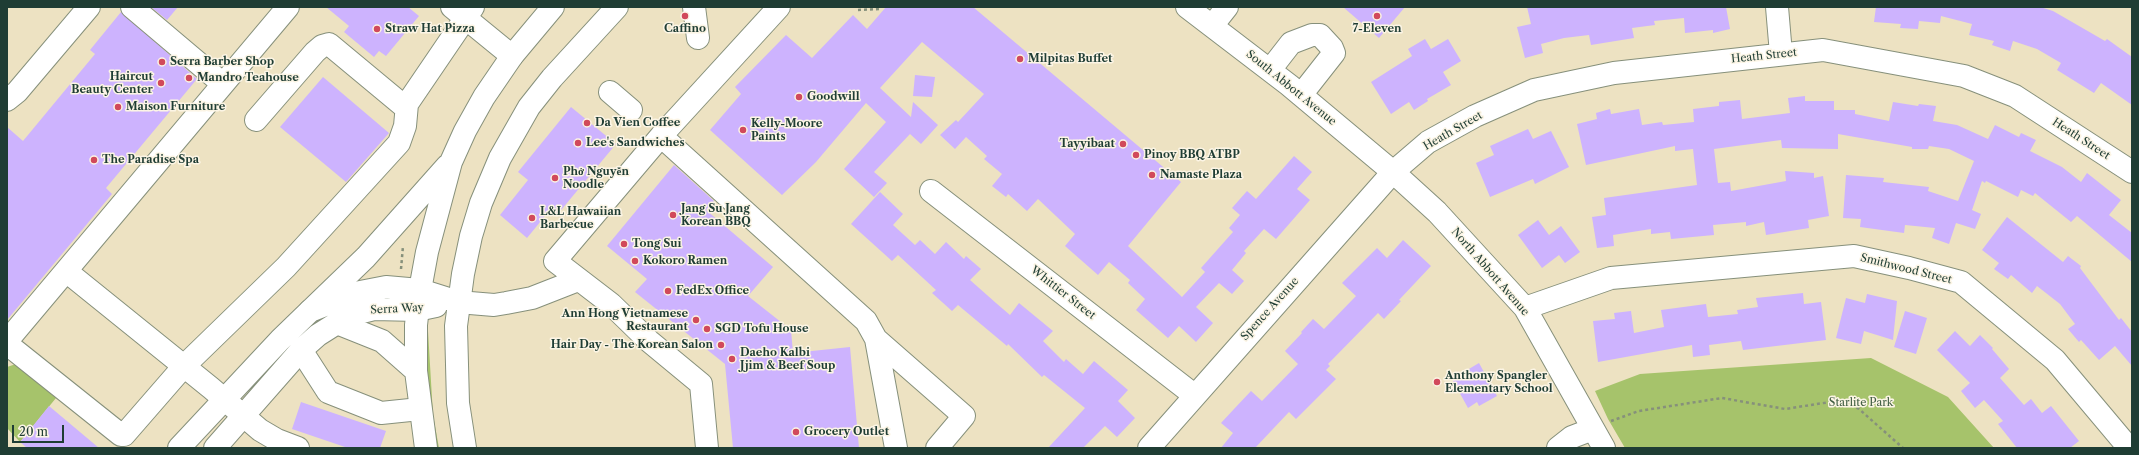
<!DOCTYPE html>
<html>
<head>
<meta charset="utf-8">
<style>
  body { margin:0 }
  #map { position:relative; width:2139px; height:455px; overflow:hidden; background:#ede2c2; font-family:"Libre Caslon Text",serif }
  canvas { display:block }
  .frame { position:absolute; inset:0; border:8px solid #1f3d34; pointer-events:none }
  .scale { position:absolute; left:12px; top:425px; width:52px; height:18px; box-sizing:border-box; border:2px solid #1f3d34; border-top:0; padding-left:5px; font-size:12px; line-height:14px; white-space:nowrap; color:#1f3d34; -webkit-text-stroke:3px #fcf5e5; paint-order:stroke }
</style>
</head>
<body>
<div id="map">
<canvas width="2139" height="455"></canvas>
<div class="frame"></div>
<div class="scale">20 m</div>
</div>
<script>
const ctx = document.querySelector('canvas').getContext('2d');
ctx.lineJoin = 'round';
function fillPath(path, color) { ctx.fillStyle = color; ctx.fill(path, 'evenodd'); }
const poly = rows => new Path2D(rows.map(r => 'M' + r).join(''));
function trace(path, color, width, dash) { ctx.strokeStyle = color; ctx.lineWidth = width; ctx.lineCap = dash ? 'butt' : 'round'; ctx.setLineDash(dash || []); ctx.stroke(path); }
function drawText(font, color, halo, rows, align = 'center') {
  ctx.font = font + ' "Libre Caslon Text",serif'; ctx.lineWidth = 3; ctx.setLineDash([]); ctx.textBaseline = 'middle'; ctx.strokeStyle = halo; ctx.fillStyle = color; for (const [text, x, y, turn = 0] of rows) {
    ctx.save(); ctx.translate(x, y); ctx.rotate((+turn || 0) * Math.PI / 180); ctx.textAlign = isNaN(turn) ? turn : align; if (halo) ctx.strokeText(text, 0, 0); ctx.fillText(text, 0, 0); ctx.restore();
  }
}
fillPath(poly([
  [426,330,428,331,433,415,439,448,435,448,426,374],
  [1871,358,1948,397,1994,448,1625,448,1608,419,1595,391,1640,374],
  [16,364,56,398,20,442,7,428,7,367]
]), '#a6c36b');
fillPath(poly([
  [151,7,178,7,167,20],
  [326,7,408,7,419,16,386,56,379,51,374,57,344,32,349,26],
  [886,7,973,7,1181,182,1128,246,1182,297,1205,272,1201,268,1233,232,1229,228,1240,215,1232,208,1247,191,1256,199,1294,156,1312,172,1297,189,1310,200,1276,239,1264,229,1244,251,1246,253,1232,270,1244,281,1232,294,1219,283,1196,307,1213,323,1196,342,1179,326,1168,338,1136,310,1145,299,1128,283,1130,280,1109,262,1098,275,1065,246,1075,234,1038,199,1027,211,1008,194,1006,197,992,186,1002,174,984,159,987,156,966,137,955,149,940,135,956,120,958,122,984,94,922,42,880,88,911,117,913,102,938,125,921,144,910,134,874,172,887,183,874,197,844,169,886,122,866,103,816,162,782,195,710,130,741,94,735,87,786,35,812,58,853,15,867,29],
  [1343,7,1405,7,1379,38],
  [1527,7,1726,7,1730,29,1713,33,1713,30,1685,33,1684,18,1654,21,1655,25,1632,28,1634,38,1591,45,1589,35,1564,38,1541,44,1543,53,1525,58,1517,27,1531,24],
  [1876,7,2040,7,2053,11,2105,41,2107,39,2132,57,2132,105,2101,83,2094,93,2057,70,2061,63,2037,49,2013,41,2010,51,1992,45,1994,41,1969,35,1972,24,1941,16,1940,23,1919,21,1918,29,1900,28,1901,24,1874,22],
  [121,12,197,79,106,188,112,194,7,320,7,127,23,141,95,54,90,50],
  [1425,39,1431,49,1448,39,1461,61,1443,72,1451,85,1427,99,1428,101,1414,110,1409,102,1391,114,1371,82,1412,56,1408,49],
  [915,75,935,77,932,97,913,96],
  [323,77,389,133,346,182,280,127],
  [1805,96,1805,101,1834,101,1834,110,1855,110,1855,114,1889,121,1893,102,1918,106,1919,104,1936,106,1933,121,1957,125,1988,139,1995,125,2019,137,2021,133,2036,140,2030,151,2062,167,2081,182,2087,173,2121,200,2109,215,2132,233,2132,262,2077,216,2071,222,2035,193,2033,196,2021,190,2018,197,1986,181,1985,183,1982,181,1972,210,1981,214,1975,229,1956,223,1949,244,1932,238,1935,228,1905,225,1904,233,1860,227,1861,219,1843,218,1846,175,1884,178,1883,182,1929,187,1928,191,1958,201,1974,161,1949,149,1929,146,1928,149,1912,149,1912,147,1838,134,1838,149,1782,148,1781,140,1714,149,1718,183,1730,182,1731,191,1786,181,1785,171,1814,173,1814,178,1823,176,1829,216,1808,220,1809,228,1766,235,1764,222,1746,226,1746,222,1713,225,1714,235,1671,239,1670,232,1651,234,1651,229,1613,235,1614,246,1597,248,1592,217,1606,215,1604,198,1697,185,1693,149,1675,151,1675,146,1586,165,1577,124,1597,119,1596,113,1610,109,1611,114,1639,109,1642,125,1662,122,1663,125,1694,122,1693,109,1719,106,1719,102,1740,100,1742,119,1790,113,1788,98],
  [571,107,616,144,557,215,550,210,527,238,500,215,528,180,518,172],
  [1528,129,1533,139,1551,131,1569,167,1535,184,1533,179,1490,197,1476,163,1494,155,1490,146],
  [674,165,714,201,706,210,773,267,748,296,791,330,793,353,850,347,859,448,733,448,725,364,635,292,647,279,607,246],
  [880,192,903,214,893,225,915,245,920,240,935,254,946,242,964,259,966,256,981,269,970,280,996,303,1010,315,1019,303,1053,331,1043,341,1064,362,1066,359,1083,374,1094,361,1128,390,1118,401,1135,418,1117,437,1105,426,1083,448,1048,448,1085,408,1044,375,1042,377,1008,344,1007,346,958,305,952,311,932,293,936,290,898,255,892,261,851,224],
  [2007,217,2063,262,2068,256,2081,266,2080,268,2119,320,2121,318,2132,332,2132,366,2115,346,2099,360,2081,340,2079,342,2068,329,2075,324,2060,304,2037,286,2032,293,2011,275,2008,279,1994,269,1999,263,1982,250],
  [1538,220,1549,235,1561,226,1580,252,1565,263,1559,255,1542,268,1518,235],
  [1403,240,1431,266,1399,300,1401,301,1384,319,1378,313,1328,364,1330,366,1326,370,1336,379,1296,419,1289,412,1255,448,1221,448,1233,433,1221,423,1234,409,1251,391,1262,401,1298,364,1285,351,1302,333,1301,332,1313,319,1324,329,1356,296,1342,283,1377,248,1387,258],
  [1803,293,1804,304,1821,302,1826,340,1743,350,1741,341,1709,345,1710,355,1693,357,1692,345,1598,362,1593,321,1615,319,1614,313,1631,311,1634,333,1664,327,1661,310,1706,304,1708,317,1738,314,1737,310,1758,307,1756,298],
  [1867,294,1897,301,1893,340,1864,331,1861,344,1836,338,1846,298,1865,303],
  [1905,311,1927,318,1916,354,1894,347],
  [1955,331,1970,346,1980,335,1993,348,1992,349,2009,369,2000,378,2024,405,2031,399,2042,413,2051,406,2079,441,2070,448,2017,448,1998,424,2003,421,1984,400,1975,408,1961,391,1970,383,1937,350],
  [1479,363,1497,396,1479,406,1477,402,1468,408,1452,379],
  [301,402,386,431,380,448,348,448,292,429],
  [49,406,99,448,27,448,20,442]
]), '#cdb3fe');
const minor = poly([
  [132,7,223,84],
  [452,7,512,56],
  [694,7,698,38],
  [1187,7,1289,85,1393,172,1437,212,1525,308,1604,448],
  [1777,7,1781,54],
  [1212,26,1227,7],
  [1270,70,1291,43,1312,35,1320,35,1332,48,1334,53,1301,95],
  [610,92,631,110],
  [7,100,17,92,89,7],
  [256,120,315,52,322,46,329,44,406,108],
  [661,136,866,321,876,339,964,416,937,448],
  [931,191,1194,395],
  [66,271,211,388,260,430,277,440,298,448],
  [458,302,494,305,506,303,532,298,578,280],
  [1525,308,1611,278,1854,256,1909,268,1961,282,2055,360,2129,448],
  [876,339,896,448],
  [7,341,288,7],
  [7,344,121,435,124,435,184,366,286,267,399,143,405,126,407,104,473,7],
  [301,350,328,392,381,413,420,409],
  [707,448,701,384,649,341,611,304,555,261,661,136,779,7],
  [1149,448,1393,172,1428,142,1475,116,1534,90,1614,73,1823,50,1964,76,2015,96,2132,172],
  [1558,448,1572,437,1593,429]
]);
const major = poly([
  [179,448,280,340,310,311,355,293,386,287,420,290,458,302],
  [215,448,301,350,318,335,337,323,358,313,374,309,417,310,436,306]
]);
const highway = poly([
  [310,311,366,257,447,166],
  [337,323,382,341,416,371],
  [426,448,416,371,416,325,420,290,427,252,451,162,465,131,484,97,512,56,553,7],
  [465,448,458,403,456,326,463,274,471,236,481,203,500,158,529,107,552,78,617,7]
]);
trace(minor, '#86907b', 24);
trace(major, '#86907b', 24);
trace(highway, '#86907b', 24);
trace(poly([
  [858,10,879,9,881,7],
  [401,269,403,246],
  [1611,421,1639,411,1722,398,1785,409,1843,400,1859,409,1903,448]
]), '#86907b', 2.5, [3, 3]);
trace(minor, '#fff', 22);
trace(major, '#fff', 22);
trace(highway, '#fff', 22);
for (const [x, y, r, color] of [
  [685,16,4,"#d1495b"],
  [1377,16,4,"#d1495b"],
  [377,29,4,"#d1495b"],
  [1020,59,4,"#d1495b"],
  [162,62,4,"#d1495b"],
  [189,78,4,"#d1495b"],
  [161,83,4,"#d1495b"],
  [799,97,4,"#d1495b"],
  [118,107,4,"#d1495b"],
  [587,123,4,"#d1495b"],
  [743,130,4,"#d1495b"],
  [578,143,4,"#d1495b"],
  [1123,144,4,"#d1495b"],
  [1136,155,4,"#d1495b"],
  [94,160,4,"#d1495b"],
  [1152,175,4,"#d1495b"],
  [555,178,4,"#d1495b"],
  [673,215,4,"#d1495b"],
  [532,218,4,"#d1495b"],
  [624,244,4,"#d1495b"],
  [635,261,4,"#d1495b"],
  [668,291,4,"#d1495b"],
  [696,320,4,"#d1495b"],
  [707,329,4,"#d1495b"],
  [721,345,4,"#d1495b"],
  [732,359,4,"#d1495b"],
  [1437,382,4,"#d1495b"],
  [796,432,4,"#d1495b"]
]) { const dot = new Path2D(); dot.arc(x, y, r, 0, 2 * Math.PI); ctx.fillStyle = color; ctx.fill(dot); trace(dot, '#fcf5e5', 1.5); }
drawText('bold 11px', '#1f3d34', '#fcf5e5', [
  ["Straw Hat Pizza",385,29],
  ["Caffino",685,29,"center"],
  ["7-Eleven",1377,29,"center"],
  ["Milpitas Buffet",1028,59],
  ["Serra Barber Shop",170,62],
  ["Haircut",153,77,"right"],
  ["Beauty Center",153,90,"right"],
  ["Mandro Teahouse",197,78],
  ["Goodwill",807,97],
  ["Maison Furniture",126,107],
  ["Da Vien Coffee",595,123],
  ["Kelly-Moore",751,124],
  ["Paints",751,137],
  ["Lee's Sandwiches",586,143],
  ["Tayyibaat",1115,144,"right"],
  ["Pinoy BBQ ATBP",1144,155],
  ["The Paradise Spa",102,160],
  ["Phở Nguyễn",563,172],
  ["Noodle",563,185],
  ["Namaste Plaza",1160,175],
  ["Jang Su Jang",681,209],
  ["Korean BBQ",681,222],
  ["L&L Hawaiian",540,212],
  ["Barbecue",540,225],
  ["Tong Sui",632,244],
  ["Kokoro Ramen",643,261],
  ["FedEx Office",676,291],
  ["Ann Hong Vietnamese",688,314,"right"],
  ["Restaurant",688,327,"right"],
  ["SGD Tofu House",715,329],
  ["Hair Day - The Korean Salon",713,345,"right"],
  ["Daeho Kalbi",740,353],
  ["Jjim & Beef Soup",740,366],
  ["Anthony Spangler",1445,376],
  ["Elementary School",1445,389],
  ["Grocery Outlet",804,432]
], 'left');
drawText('11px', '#1f3d34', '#fcf5e5', [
  ["Heath Street",1764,56,-6],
  ["South Abbott Avenue",1291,88,39],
  ["Heath Street",1453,131,-30],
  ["Heath Street",2081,139,33],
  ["Smithwood Street",1906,269,14],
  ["North Abbott Avenue",1490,272,49],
  ["Whittier Street",1063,293,38],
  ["Serra Way",397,309,-3],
  ["Spence Avenue",1270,309,-48]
]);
drawText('11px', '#415e42', '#fcf5e5', [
  ["Starlite Park",1861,403]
]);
</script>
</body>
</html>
